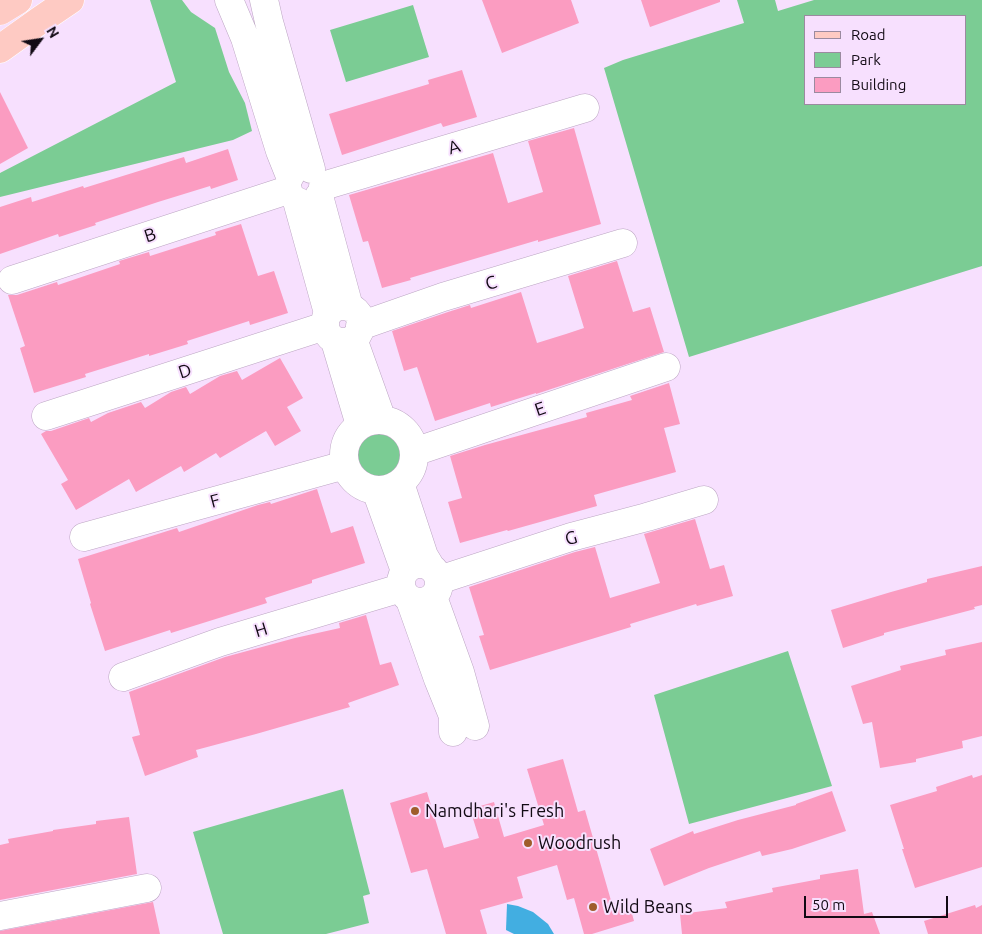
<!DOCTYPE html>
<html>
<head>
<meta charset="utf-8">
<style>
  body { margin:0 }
  #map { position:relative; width:982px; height:934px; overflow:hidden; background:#f7e0fe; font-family:Ubuntu,sans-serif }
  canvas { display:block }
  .legend { position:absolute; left:804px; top:15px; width:162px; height:90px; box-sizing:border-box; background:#f7e0fe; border:1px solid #9b8aa0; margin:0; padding:6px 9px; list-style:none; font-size:15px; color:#120a14 }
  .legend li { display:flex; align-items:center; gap:10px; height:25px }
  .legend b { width:25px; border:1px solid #9b8aa0 }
  .north { position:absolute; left:15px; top:15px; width:50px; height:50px; -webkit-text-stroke:4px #f7e0fe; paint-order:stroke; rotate:59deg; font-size:14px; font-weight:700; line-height:20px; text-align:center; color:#120a14 }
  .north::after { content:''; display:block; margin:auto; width:18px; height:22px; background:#120a14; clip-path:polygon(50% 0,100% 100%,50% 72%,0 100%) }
  .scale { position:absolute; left:804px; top:896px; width:144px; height:22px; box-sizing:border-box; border:2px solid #120a14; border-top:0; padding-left:6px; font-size:15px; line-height:18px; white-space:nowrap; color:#120a14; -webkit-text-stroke:4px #f7e0fe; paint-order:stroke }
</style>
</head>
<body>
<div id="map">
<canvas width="982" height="934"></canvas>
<ul class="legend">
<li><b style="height:6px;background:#fecac3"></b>Road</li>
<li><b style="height:14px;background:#7bcc94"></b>Park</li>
<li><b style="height:14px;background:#fb9cc1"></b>Building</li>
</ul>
<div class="north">N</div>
<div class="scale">50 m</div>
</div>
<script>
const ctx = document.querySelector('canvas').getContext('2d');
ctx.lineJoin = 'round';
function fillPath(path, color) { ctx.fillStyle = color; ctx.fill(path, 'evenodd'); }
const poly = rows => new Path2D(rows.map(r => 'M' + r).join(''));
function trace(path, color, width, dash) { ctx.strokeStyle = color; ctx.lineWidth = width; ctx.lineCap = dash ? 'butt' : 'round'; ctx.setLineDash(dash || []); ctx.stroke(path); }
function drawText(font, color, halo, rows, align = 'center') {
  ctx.font = font + ' Ubuntu,sans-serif'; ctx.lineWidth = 4; ctx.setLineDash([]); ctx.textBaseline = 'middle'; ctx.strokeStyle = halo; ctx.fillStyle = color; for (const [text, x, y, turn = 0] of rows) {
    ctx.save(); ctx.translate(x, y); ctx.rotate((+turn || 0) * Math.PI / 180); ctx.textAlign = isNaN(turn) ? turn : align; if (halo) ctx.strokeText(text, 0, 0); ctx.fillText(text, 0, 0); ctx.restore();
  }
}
fillPath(poly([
  [150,0,182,0,191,12,215,28,229,72,245,103,252,131,233,140,0,197,0,173,176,82],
  [737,0,775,0,778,11,814,0,982,0,982,266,689,357,604,68,623,60,744,23],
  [806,16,966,16,966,104,806,104],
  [413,5,429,57,346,82,330,30],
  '353 456a25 25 0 1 1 50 0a25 25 0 1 1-50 0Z',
  [788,651,832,786,689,824,654,695],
  [343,789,370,894,363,896,369,923,326,934,223,934,193,832]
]), '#7bcc94');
fillPath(poly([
  [507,904,518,906,533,912,548,924,554,934,514,934,506,930]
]), '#42aee1');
fillPath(poly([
  [482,0,571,0,579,23,502,53],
  [641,0,720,0,720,2,650,27],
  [462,70,477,117,443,127,441,123,342,155,329,114,429,84,428,80],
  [0,92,28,148,0,164],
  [574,128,601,224,538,242,538,240,410,278,411,280,382,288,368,241,363,242,349,195,493,153,508,203,543,192,528,141],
  [228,149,238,180,211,189,210,186,158,202,95,223,96,225,59,237,58,234,0,254,0,207,31,197,32,202,83,186,84,188,184,157,186,163],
  [241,224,258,276,274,271,288,313,250,325,249,321,187,341,188,344,149,356,149,354,85,374,86,377,34,393,20,348,25,346,8,295,17,295,57,282,58,285,120,264,119,261,149,252,150,256,216,235,215,232],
  [617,261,633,312,650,307,664,352,536,394,536,393,491,407,490,403,435,421,417,367,404,371,392,331,448,312,470,305,471,308,521,292,537,343,566,334,584,328,568,276],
  [280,358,303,398,287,407,301,431,275,446,266,431,220,458,216,453,184,472,181,466,136,492,129,479,76,510,61,484,68,480,41,434,46,431,51,431,89,418,91,422,108,413,141,402,145,408,171,392,186,387,190,394,220,376,237,371,242,380],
  [669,383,680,424,664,428,676,472,594,495,597,506,508,531,507,530,460,543,448,502,462,498,450,456,485,445,587,417,586,413,632,400,630,396],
  [317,489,331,533,353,526,365,563,312,580,312,583,265,598,267,603,171,633,170,630,105,651,90,604,91,603,78,559,177,528,179,532,258,505,270,502,271,504],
  [695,519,710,569,724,565,733,596,697,606,696,604,630,624,631,627,490,670,479,636,484,635,469,587,575,552,595,547,610,598,660,583,644,534],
  [982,566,982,605,974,607,975,609,884,633,884,635,843,648,831,610,891,592,927,582,927,579],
  [366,615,380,665,391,662,399,685,348,703,350,707,256,734,196,750,198,757,145,776,132,737,140,735,129,692,225,657,295,638,340,628,339,623],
  [982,642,982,736,962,741,963,748,916,759,916,762,880,768,872,722,863,724,851,686,901,670,900,666,946,655,945,650],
  [563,759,578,812,585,810,612,904,628,899,634,921,592,934,584,934,574,898,567,900,557,865,517,877,523,898,480,910,487,934,446,934,427,869,411,873,390,803,427,792,444,848,479,838,470,809,494,802,504,837,544,825,527,769],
  [972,775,973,778,982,775,982,867,915,888,902,849,904,849,890,805,937,791,936,787],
  [832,791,846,831,792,849,762,856,760,851,709,868,664,886,650,849,693,831,694,834,738,820,796,805,796,804],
  [129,817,137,874,0,900,0,845,9,843,8,839,53,831,53,830,96,824,96,821],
  [858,869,864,914,872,912,880,934,682,934,680,914,727,908,725,902,773,892,772,888,820,879,820,875],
  [153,902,160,934,0,934,0,931],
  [975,905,976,908,982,905,982,934,928,934,924,921]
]), '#fb9cc1');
const minor = poly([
  [229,0,245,38,280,151,290,176],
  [264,0,269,22,311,169],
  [323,186,585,108],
  [319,196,349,307],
  [297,201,328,313],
  [12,280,288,190],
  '325 324a18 18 0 1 1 36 0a18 18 0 1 1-36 0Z',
  [360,326,443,297,623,243],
  [353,339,382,420],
  [335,341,360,425],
  [46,416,325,326],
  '344 455a35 35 0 1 1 70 0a35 35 0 1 1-70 0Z',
  [414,452,666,367],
  [400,483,424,556,430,566],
  [376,490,405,571],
  [84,537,345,465],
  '401 583a19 19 0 1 1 38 0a19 19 0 1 1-38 0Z',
  [439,580,571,537,647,517,704,500],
  [433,597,460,672,475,726],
  [410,600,438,679,453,716,453,732],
  [123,677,220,642,401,588],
  [0,916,147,888]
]);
const major = poly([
  [0,11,18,0],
  [0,49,39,21,70,0]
]);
trace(minor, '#bca6c3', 29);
trace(major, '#fff', 29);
trace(minor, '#fff', 28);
trace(major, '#fecac3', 28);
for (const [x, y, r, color] of [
  [415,811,5,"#9f5d2b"],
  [528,843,5,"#9f5d2b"],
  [593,907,5,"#9f5d2b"]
]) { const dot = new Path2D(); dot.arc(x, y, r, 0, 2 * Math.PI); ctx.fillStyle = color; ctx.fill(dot); trace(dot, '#f7e0fe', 2); }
drawText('18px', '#120a14', '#f7e0fe', [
  ["A",454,147,-17],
  ["B",150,235,-18],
  ["C",491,283,-17],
  ["D",185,371,-18],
  ["E",540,409,-19],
  ["F",215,501,-15],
  ["G",571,538,-16],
  ["H",261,630,-17]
]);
drawText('18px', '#120a14', '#f7e0fe', [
  ["Namdhari's Fresh",425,811],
  ["Woodrush",538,843],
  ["Wild Beans",603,907]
], 'left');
</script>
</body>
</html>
